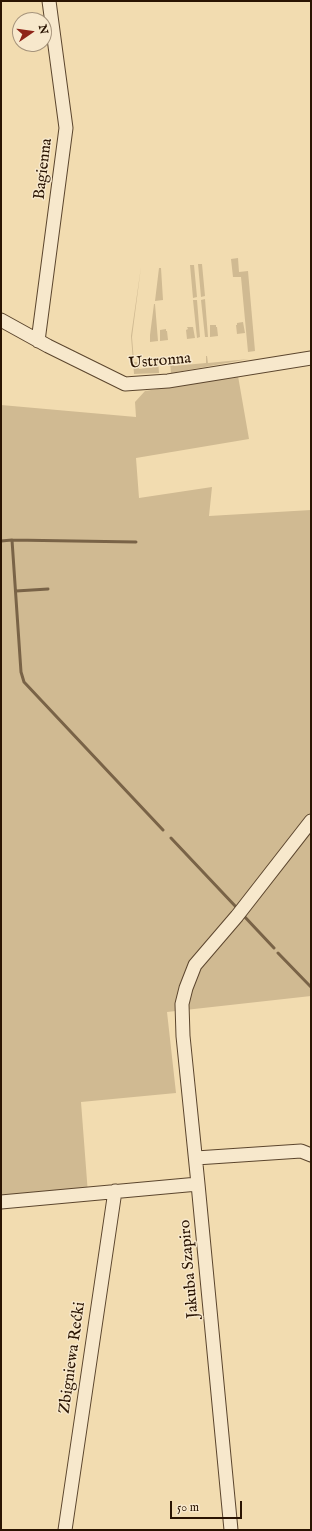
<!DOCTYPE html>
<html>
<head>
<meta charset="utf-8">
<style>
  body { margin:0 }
  #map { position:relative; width:312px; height:1531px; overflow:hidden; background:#f2dcb0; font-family:"IM FELL English",serif }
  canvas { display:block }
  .frame { position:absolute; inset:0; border:2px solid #2a1402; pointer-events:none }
  .north { position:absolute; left:12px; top:12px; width:40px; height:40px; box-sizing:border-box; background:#f7e8cc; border:1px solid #a5937b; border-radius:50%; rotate:77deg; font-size:11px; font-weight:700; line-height:16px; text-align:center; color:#2a1402 }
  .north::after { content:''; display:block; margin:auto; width:14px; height:18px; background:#8f2418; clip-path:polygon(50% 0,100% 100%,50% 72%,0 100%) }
  .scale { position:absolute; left:170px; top:1501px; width:72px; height:18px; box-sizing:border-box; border:2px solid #2a1402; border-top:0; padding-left:5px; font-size:12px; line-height:14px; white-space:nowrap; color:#2a1402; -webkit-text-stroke:3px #f7e8cc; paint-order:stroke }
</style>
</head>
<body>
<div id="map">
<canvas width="312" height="1531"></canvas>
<div class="frame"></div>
<div class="north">N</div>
<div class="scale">50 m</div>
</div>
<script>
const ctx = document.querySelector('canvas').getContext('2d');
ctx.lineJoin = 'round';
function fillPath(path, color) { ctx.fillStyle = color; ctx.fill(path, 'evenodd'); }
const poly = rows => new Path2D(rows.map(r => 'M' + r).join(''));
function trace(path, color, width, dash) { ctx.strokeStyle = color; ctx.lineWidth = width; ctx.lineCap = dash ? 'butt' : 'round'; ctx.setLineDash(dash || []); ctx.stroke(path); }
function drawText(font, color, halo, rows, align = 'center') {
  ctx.font = font + ' "IM FELL English",serif'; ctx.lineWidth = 3; ctx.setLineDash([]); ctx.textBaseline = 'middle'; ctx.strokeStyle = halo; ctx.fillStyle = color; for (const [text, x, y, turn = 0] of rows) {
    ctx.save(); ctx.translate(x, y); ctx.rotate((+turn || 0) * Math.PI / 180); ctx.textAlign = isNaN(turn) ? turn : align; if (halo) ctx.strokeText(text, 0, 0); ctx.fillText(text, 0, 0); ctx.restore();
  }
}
fillPath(poly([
  [238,258,239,272,248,271,255,351,248,352,241,277,233,277,231,259],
  [198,264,202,264,205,296,201,297],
  [190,265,194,265,197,297,193,298],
  [141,267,132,337,134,362,137,362,139,369,155,367,155,361,158,360,159,373,134,374,131,336],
  [159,268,161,268,163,300,155,301],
  [205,299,208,337,205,337,201,300],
  [193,300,197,300,200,337,197,338],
  [154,304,155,304,158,341,150,342,150,335],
  [243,322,245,333,237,334,236,325,237,325,237,323],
  [210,325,216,325,216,327,217,327,218,336,210,337],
  [187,327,193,327,195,338,187,339,186,330,188,329],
  [166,329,166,331,167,331,168,340,160,341,160,330],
  [206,356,207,356,208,363,249,359,171,373,170,363,172,359,173,359,174,366,206,363],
  [238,376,249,439,136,458,139,498,212,487,209,516,311,510,311,996,167,1012,176,1093,81,1102,88,1194,1,1202,1,405,136,417,135,402,145,391]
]), '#d0ba92');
trace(poly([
  [12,540,136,542],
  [1,541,12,540,21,672,24,682,163,830],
  [16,591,48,589],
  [171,838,237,908],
  [243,915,274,948],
  [278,953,311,987]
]), '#796347', 3);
const minor = poly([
  [1,320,48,346,125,384,168,381,311,358],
  [38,341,66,128,49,1],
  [196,1158,301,1151,311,1155],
  [1,1202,198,1184],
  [65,1530,115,1191],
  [231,1530,198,1184,183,1036,182,1004,186,988,195,965,237,916,311,821]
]);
trace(minor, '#5c462e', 15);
trace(minor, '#f7e8cc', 13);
drawText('16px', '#2a1402', '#f7e8cc', [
  ["Bagienna",44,169,-83],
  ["Ustronna",160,362,-5],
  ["Jakuba Szapiro",190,1269,-95],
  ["Zbigniewa Rećki",73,1358,-82]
]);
</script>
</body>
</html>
